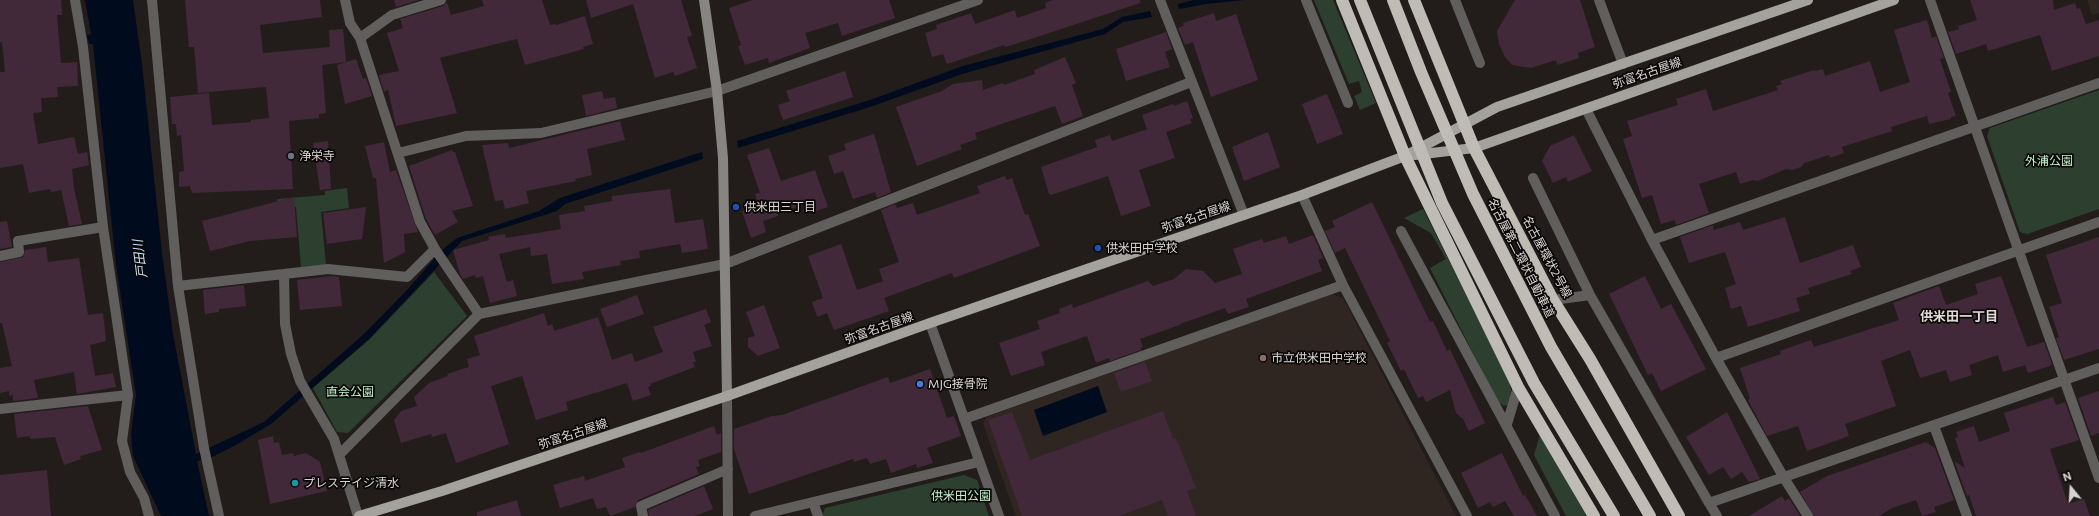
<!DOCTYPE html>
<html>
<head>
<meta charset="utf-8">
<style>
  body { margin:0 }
  #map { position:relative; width:2099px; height:516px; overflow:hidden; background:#221d1b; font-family:Commissioner,sans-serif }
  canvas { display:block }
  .north { position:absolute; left:2051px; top:468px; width:40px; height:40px; -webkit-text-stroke:3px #0a0807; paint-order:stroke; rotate:342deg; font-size:11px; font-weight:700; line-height:16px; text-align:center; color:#d8d4d3 }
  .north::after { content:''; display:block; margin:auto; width:14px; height:18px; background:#d8d4d3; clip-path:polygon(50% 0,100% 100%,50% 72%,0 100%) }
</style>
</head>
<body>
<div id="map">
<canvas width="2099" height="516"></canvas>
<div class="north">N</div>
</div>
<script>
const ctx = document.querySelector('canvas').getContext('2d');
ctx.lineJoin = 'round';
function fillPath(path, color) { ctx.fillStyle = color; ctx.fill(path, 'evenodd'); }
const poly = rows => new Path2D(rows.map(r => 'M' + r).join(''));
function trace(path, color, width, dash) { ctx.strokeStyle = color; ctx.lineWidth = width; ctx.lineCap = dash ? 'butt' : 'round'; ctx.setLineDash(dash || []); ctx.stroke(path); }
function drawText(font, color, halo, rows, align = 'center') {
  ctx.font = font + ' Commissioner,"Noto Sans JP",sans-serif'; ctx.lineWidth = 3.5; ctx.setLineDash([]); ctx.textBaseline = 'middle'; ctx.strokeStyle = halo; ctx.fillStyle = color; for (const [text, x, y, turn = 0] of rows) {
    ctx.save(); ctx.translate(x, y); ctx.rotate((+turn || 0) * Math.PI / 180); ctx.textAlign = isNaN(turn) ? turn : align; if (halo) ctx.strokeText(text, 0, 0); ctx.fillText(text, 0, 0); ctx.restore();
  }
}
fillPath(poly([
  [2087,0,2099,0,2099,13,2092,15],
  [1332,294,1343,298,1456,516,1016,516,983,424,986,417]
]), '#2f2621');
fillPath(poly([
  [1314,0,1333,0,1376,103,1360,110,1354,96,1362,92,1359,81,1349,84],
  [2099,90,2099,209,2027,234,2020,232,1987,136,1990,128],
  [347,188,349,208,321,212,326,265,301,267,296,207,278,209,277,199,325,195,325,191],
  [1423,209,1508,378,1511,388,1510,404,1504,406,1498,402,1430,268,1446,259,1431,233,1404,218],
  [434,272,467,316,348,433,337,432,313,388,369,340],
  [1540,434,1588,516,1566,516,1534,455],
  [964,475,977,480,989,516,823,516,823,514,825,508]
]), '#2d4030');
fillPath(poly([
  [85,0,133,0,142,64,162,253,173,334,196,454,264,422,365,333,407,290,442,250,457,238,539,211,560,198,702,152,703,159,565,204,557,211,462,241,369,339,271,424,234,446,212,457,197,461,209,516,161,516,133,456,131,434,136,395,116,265,93,44,89,44,87,35,91,34],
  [1194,0,1244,0,1206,4,1179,9,1178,4],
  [1150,11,1152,17,1123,22,1105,34,962,74,873,106,738,148,737,141,870,100,963,66,1103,29,1122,17],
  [1098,386,1107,412,1043,436,1034,410]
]), '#000b1d');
fillPath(poly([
  [0,0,61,0,62,15,57,15,61,63,77,62,78,86,57,87,58,97,41,98,42,112,33,113,38,144,74,137,78,154,87,152,89,165,72,169,74,188,82,224,69,226,61,190,51,192,50,189,29,193,23,164,0,168,0,72,5,72,2,42,0,42],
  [185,0,320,0,322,17,260,25,263,53,330,47,329,30,343,29,346,62,322,65,326,113,319,114,319,118,289,121,293,189,192,193,190,186,179,187,179,172,184,171,181,135,177,136,176,124,172,124,170,97,209,93,212,125,251,122,251,120,269,118,266,87,198,93,194,47,189,47],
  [394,0,419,0,396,7],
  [482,0,542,0,550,25,555,24,556,25,585,16,593,44,583,47,584,49,525,65,517,39,443,57,440,58,457,113,396,126,388,90,384,92,379,75,399,71,387,33,403,28,400,19,443,6,447,2,451,15,484,6],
  [586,0,681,0,692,36,687,37,697,68,675,76,673,72,655,78,633,4,591,18],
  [753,0,889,0,895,18,842,36,838,23,805,33,810,48,769,63,768,58,745,65,738,46,741,45,729,8],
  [1053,0,1140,0,1140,3,1031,39,1005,47,1004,45,947,64,943,54,932,57,925,33,937,29,936,25,971,13,975,24,1015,10,1017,18,1046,8,1045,3],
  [1515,0,1580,0,1595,47,1578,53,1579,58,1557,65,1556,60,1531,68,1512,65,1505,57,1499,44,1497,31],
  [1970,0,2053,0,2054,10,2075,3,2077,9,2080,8,2086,24,2099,20,2099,56,2052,71,2040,35,1988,51,1986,44,1956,54,1948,32,1959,29,1958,26,1977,20],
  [1214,13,1216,21,1236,14,1258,80,1211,97,1193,42,1185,45,1178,28,1184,26,1183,23],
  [1927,20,1932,38,1936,36,1944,58,1940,59,1951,92,1948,93,1956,116,1951,117,1951,119,1929,124,1927,116,1891,127,1892,131,1842,147,1844,153,1830,158,1829,155,1804,163,1801,167,1792,170,1786,169,1758,181,1753,180,1740,184,1736,172,1699,184,1709,213,1676,225,1675,220,1661,224,1652,195,1642,198,1623,139,1632,136,1627,121,1678,105,1676,99,1706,89,1713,111,1778,90,1776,86,1782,84,1780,81,1814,70,1815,71,1823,69,1825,76,1870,61,1880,92,1910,82,1894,30],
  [1166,32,1172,49,1165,52,1170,67,1126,81,1116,49],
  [1065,57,1076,83,1072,85,1083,116,1062,124,1055,106,975,133,977,139,960,145,962,149,917,166,896,107,942,91,953,84,982,80,983,90,1003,83,1004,85,1035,74,1034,70],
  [356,59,363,79,366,78,372,96,345,104,337,65],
  [845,71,853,97,783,120,778,105,790,101,786,91],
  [602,91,604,99,615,97,617,108,586,116,582,95],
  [1327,94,1343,134,1317,144,1302,104],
  [1187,101,1193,118,1190,119,1192,123,1166,132,1175,158,1139,170,1151,206,1121,216,1108,176,1051,195,1049,194,1041,167,1097,147,1095,140,1110,135,1112,141,1147,129,1142,115,1173,104,1174,106],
  [620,121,625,140,587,149,592,175,575,179,576,181,526,191,529,203,505,209,503,200,495,201,482,145,508,143,509,148],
  [1268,132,1280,167,1244,181,1232,147],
  [874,134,891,192,877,198,875,192,853,199,843,171,834,174,828,156,846,150,844,144],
  [1574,135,1592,171,1568,182,1566,177,1553,183,1542,161,1550,146],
  [328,141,331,189,320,190,313,143],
  [384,142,390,172,396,170,418,232,404,234,405,252,384,263,376,178,373,178,365,146],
  [769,148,781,181,815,170,828,207,814,212,810,202,778,214,778,216,763,221,766,232,751,238,742,211,759,206,755,194,760,193,747,155],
  [452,150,453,152,455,152,473,206,452,211,458,222,435,235,426,219,409,166],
  [1005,176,1007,180,1012,178,1025,215,1028,214,1040,246,954,278,952,273,884,298,889,311,834,330,827,313,817,317,812,302,823,298,808,256,841,244,857,290,883,281,879,269,899,262,881,210,895,204,897,208,913,203,917,215,980,193,977,186],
  [670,189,675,223,703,219,708,249,682,253,680,244,639,251,640,258,620,261,621,265,582,272,584,279,552,284,547,254,531,256,530,247,499,254,507,282,513,280,517,296,490,303,483,276,476,278,475,275,463,279,460,274,453,250,489,240,488,237,505,234,506,238,561,229,559,215,585,211,584,206,612,201,612,196],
  [294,197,297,237,250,241,210,251,202,221],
  [1372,202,1430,322,1433,321,1447,351,1450,349,1485,423,1469,431,1463,419,1456,413,1450,390,1426,402,1423,396,1418,398,1404,369,1401,371,1387,343,1390,341,1345,248,1335,253,1325,231,1335,227,1332,221],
  [366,207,362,239,327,244,323,213],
  [1785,217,1800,263,1853,245,1861,267,1850,271,1852,274,1808,288,1810,294,1796,298,1800,311,1748,327,1741,306,1731,309,1725,288,1736,284,1725,252,1689,263,1680,237,1713,225,1714,230,1740,222,1743,230],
  [7,221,12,247,0,249,0,222],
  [1313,235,1323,258,1318,260,1322,271,1246,299,1249,307,1228,314,1225,308,1180,324,1180,325,1140,339,1143,347,1140,348,1141,350,1110,361,1109,358,1096,363,1087,336,1041,352,1045,365,1011,376,999,343,1040,329,1037,321,1060,313,1059,309,1072,304,1073,308,1148,281,1153,286,1174,279,1186,269,1203,271,1215,283,1242,274,1233,249,1262,239,1264,243,1286,236,1289,244],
  [2099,237,2099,349,2064,360,2056,338,2059,337,2049,307,2062,303,2046,255],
  [46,247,48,262,79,258,88,315,103,313,106,341,90,345,95,376,113,373,116,387,77,394,74,372,34,380,38,398,13,401,13,395,9,396,9,391,0,393,0,368,12,366,2,323,0,323,0,262,23,257,25,250],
  [333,276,339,277,342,306,300,310,297,280],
  [1645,276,1661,309,1671,304,1706,369,1661,391,1652,373,1648,375,1609,294],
  [2001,276,2027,347,2044,342,2052,364,2050,366,2028,373,2025,365,2003,372,1998,355,1969,365,1972,375,1950,382,1946,370,1920,378,1910,350,1881,361,1896,406,1845,424,1849,436,1807,451,1798,426,1767,436,1748,400,1750,399,1740,368,1781,354,1780,351,1811,340,1814,347,1899,320,1893,303,1914,295,1939,286,1946,305,1978,294,1975,284],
  [244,285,246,306,219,309,219,312,205,314,203,290],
  [637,295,644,314,607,327,600,309],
  [764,305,780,348,758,356,748,347,748,338,755,336,746,312],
  [706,309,711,322,704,325,712,346,693,352,696,362,693,362,695,367,650,384,651,386,648,387,651,395,633,401,627,383,566,402,568,410,536,420,522,376,491,386,509,444,456,463,446,433,432,437,431,434,401,443,394,420,401,411,417,406,414,397,429,383,448,376,447,374,469,367,467,359,480,355,474,336,544,313,548,326,552,324,554,331,598,317,612,360,632,353,635,362,663,352,653,327],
  [1145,362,1152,381,1121,392,1114,373],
  [930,369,947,418,954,416,961,436,927,448,933,463,917,468,916,464,891,473,886,459,870,464,867,458,854,462,853,459,749,494,734,449,734,429,772,416,782,415,888,377,890,383],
  [2099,391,2099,433,2091,436,2078,398],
  [2053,397,2056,405,2065,402,2079,440,2050,449,2068,504,2084,499,2090,516,1976,516,1969,495,1967,496,1954,461,1965,468,1955,438,1958,437,1956,432,1974,426,1979,442,2010,431,2004,413],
  [88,406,102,450,80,456,81,459,64,465,55,437,30,439,30,436,17,438,14,414],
  [1163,411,1173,439,1176,438,1196,488,1187,491,1196,516,1168,516,1162,500,1119,516,1022,516,988,420,1012,412,1030,460],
  [1727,412,1760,479,1749,482,1742,472,1731,479,1723,467,1709,475,1686,437],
  [714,426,717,435,721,433,721,452,698,460,700,466,696,467,699,474,638,500,635,507,610,516,606,507,597,509,593,498,560,508,553,485,584,476,585,481,625,467,622,458,640,452,641,453],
  [273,436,274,443,279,442,282,455,293,453,294,456,306,453,320,462,327,491,270,504,258,440],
  [1926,442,1935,448,1954,500,1934,507,1936,512,1922,516,1916,500,1892,508,1879,516,1814,516,1800,492,1827,476],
  [1502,453,1523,496,1525,495,1537,516,1514,516,1505,501,1493,507,1490,502,1478,508,1461,473],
  [47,470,51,516,0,516,0,475],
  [704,486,713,509,695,516,649,516,648,510],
  [1782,496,1785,501,1789,498,1800,516,1749,516],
  [517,500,521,516,477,516,477,512]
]), '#412939');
trace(poly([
  [75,0,83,47,103,227,128,395,122,441,130,472,144,498,149,516],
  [152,0,178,286,204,448,219,516],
  [345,0,350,23,360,38,420,222,435,249,479,314],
  [1160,0,1244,215],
  [1306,0,1348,103],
  [1455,0,1480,63],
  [1599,0,1623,64],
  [1930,0,2099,478],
  [360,38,392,15,441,0],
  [1586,109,1652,240,1716,358,1784,478,1808,516],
  [398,153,466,136,541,133,717,91,978,0],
  [1533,178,1590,295,1709,503],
  [1302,195,1343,285,1467,516],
  [1401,231,1555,516],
  [1652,240,2099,83],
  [0,256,19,252,18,241,103,227],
  [284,274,285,324,291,354,300,381,334,439,339,455],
  [178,286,328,269,407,277,435,249],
  [1553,300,1590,295],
  [930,323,999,516],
  [1716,358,2099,222],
  [727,396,728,516],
  [0,409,128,395],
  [964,419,1343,285],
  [1507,424,1518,387],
  [1934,426,1967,516],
  [813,502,818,516],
  [358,516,339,455,479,314,725,264,1191,82],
  [643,516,641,506,728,469],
  [755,516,979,462],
  [1717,516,1709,503,2099,368]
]), '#605f5d', 10);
trace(poly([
  [704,0,717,91,723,158,727,396]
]), '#868581', 10);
trace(poly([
  [1415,155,1474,148,1894,0],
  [359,516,442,491,727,396,930,323,1302,195,1405,156,1497,107,1808,0]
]), '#a4a29d', 10);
trace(poly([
  [1342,0,1405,156,1518,387,1594,516],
  [1414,0,1474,148,1553,300,1590,359,1679,516]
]), '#bfbcb6', 12);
trace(poly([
  [1360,0,1442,203,1534,383,1614,516],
  [1393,0,1421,72,1473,194,1551,347,1650,516]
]), '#bfbcb6', 12);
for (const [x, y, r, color] of [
  [291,156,4,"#6b7280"],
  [736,207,4,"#1a4fb4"],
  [1098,248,4,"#1a4fb4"],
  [1263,358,4,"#8d6e63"],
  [920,384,4,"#3f7fe0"],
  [295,483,4,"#0f9aa8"]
]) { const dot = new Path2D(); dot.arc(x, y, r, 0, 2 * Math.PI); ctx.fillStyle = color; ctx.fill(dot); trace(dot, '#0a0807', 1.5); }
drawText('12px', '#d8d4d3', '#0a0807', [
  ["弥富名古屋線",1647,73,-19],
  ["弥富名古屋線",1196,217,-19],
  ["名古屋環状2号線",1547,257,62],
  ["名古屋第二環状自動車道",1521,258,63],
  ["弥富名古屋線",879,328,-20],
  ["弥富名古屋線",573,434,-18]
]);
drawText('12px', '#d8d4d3', '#0a0807', [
  ["浄栄寺",299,156],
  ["供米田三丁目",744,207],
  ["供米田中学校",1106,248],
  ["市立供米田中学校",1271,358],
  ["MJG接骨院",928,384],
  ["プレステイジ清水",303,483]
], 'left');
drawText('12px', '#c1f1c8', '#0a0807', [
  ["外浦公園",2049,161],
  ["直会公園",350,392],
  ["供米田公園",961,496]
]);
drawText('italic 13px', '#c6def8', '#0a0807', [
  ["戸田川",140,259,-97]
]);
drawText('bold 13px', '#e0d9d6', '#0a0807', [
  ["供米田一丁目",1959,317]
]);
</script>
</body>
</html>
